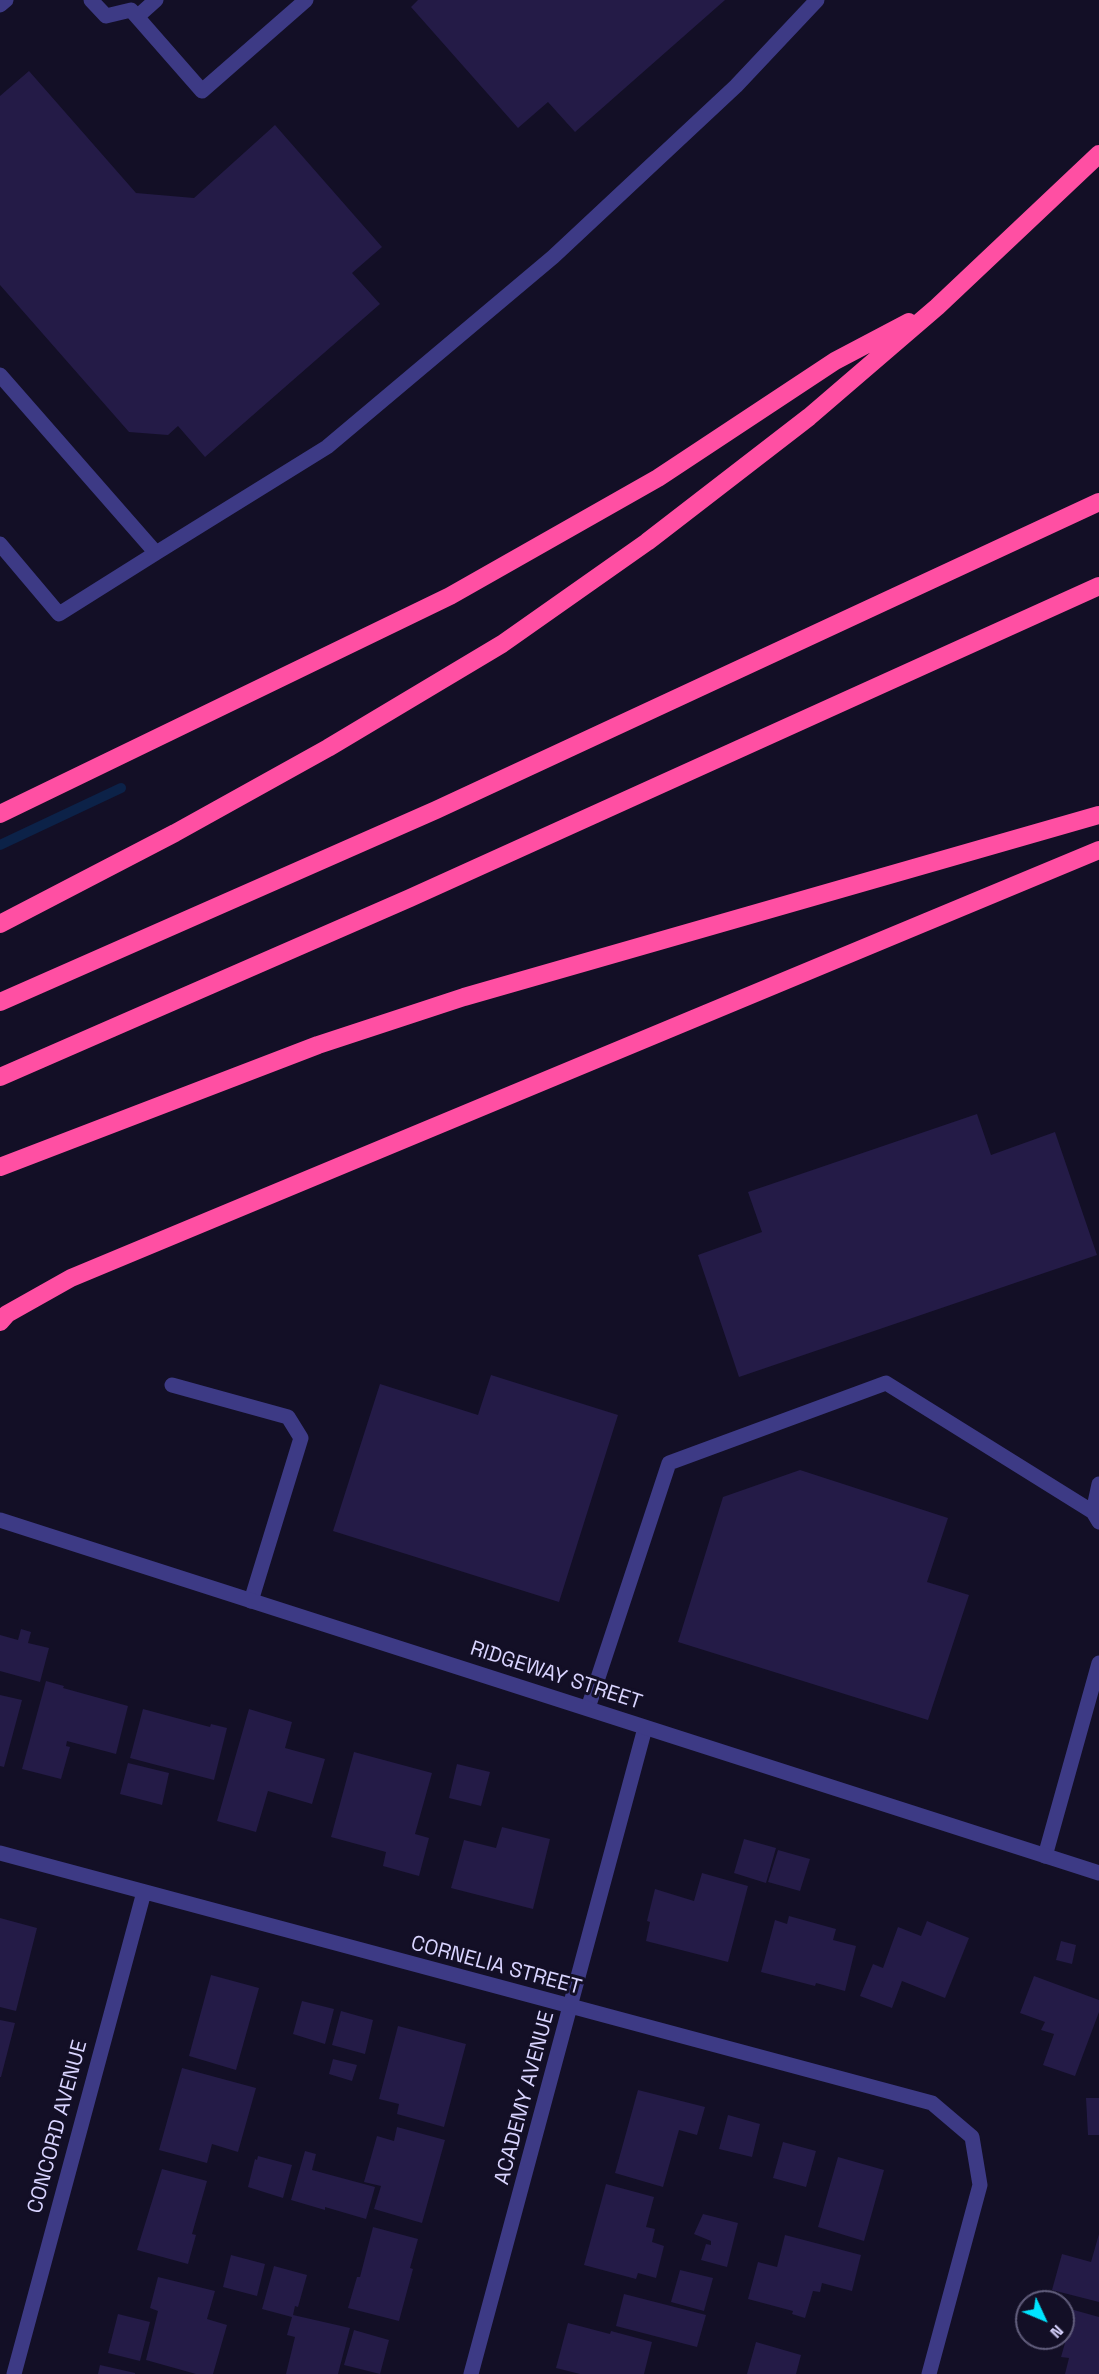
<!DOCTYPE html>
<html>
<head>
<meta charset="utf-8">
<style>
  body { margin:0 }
  #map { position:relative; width:1099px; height:2374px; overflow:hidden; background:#130f26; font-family:"Space Grotesk",sans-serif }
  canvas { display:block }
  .north { position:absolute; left:1015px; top:2290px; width:60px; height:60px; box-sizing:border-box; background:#130f26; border:2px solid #625e7d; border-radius:50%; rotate:134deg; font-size:16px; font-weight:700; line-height:24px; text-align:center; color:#d9d4ff }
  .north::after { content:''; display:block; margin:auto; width:21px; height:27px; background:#00e5ff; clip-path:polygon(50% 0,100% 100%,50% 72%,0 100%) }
</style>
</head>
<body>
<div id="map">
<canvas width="1099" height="2374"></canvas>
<div class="north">N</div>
</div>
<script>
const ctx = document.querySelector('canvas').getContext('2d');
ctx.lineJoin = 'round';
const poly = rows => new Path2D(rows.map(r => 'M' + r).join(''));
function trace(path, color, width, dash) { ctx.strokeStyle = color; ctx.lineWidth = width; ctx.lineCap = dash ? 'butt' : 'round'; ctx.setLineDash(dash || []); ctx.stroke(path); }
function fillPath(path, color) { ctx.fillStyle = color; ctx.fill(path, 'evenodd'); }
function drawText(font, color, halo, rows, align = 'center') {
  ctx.font = font + ' "Space Grotesk",sans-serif'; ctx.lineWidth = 6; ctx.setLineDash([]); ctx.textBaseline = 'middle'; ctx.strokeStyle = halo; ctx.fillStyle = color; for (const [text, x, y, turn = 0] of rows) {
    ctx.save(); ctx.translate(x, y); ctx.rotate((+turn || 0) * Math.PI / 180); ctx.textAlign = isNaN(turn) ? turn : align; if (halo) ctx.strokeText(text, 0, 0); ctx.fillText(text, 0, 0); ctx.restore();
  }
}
trace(poly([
  [0,845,121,788]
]), '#0c2248', 10);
fillPath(poly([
  [418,0,725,0,575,132,548,102,518,128,411,7],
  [29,71,136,193,194,198,275,125,382,247,352,273,380,304,205,457,178,426,168,435,129,432,0,285,0,96],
  [977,1114,991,1155,1055,1132,1097,1255,739,1377,698,1255,762,1232,748,1192],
  [491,1375,618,1415,559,1602,333,1531,380,1384,478,1415],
  [800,1470,948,1518,927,1582,969,1595,928,1720,678,1642,723,1497],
  [21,1629,31,1632,28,1643,49,1648,40,1682,0,1671,0,1635,18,1640],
  [46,1681,64,1686,63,1688,128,1706,116,1754,67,1741,66,1746,70,1747,61,1779,22,1769],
  [0,1695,22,1700,4,1767,0,1766],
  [143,1709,210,1727,211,1724,227,1728,214,1780,130,1758],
  [249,1709,292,1722,285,1748,325,1759,312,1804,268,1791,256,1832,217,1821],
  [354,1752,432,1773,415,1834,429,1838,419,1876,383,1866,386,1852,331,1837],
  [128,1763,169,1773,162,1805,120,1794],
  [457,1764,490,1772,481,1806,449,1798],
  [502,1827,550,1839,533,1909,451,1888,464,1840,496,1848],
  [744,1839,776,1848,766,1883,734,1873],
  [778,1850,810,1859,800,1891,768,1882],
  [702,1873,748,1886,728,1962,646,1941,650,1922,647,1921,655,1889,694,1901],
  [789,1916,836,1929,833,1940,856,1946,845,1991,816,1983,815,1986,761,1972,775,1920,787,1924],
  [0,1918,37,1928,16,2011,0,2007],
  [927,1921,969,1938,945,1998,902,1981,892,2008,860,1996,873,1964,883,1968,898,1927,921,1936],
  [1061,1941,1076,1945,1072,1964,1056,1960],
  [211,1975,259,1988,236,2070,189,2056],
  [1034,1976,1099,2000,1099,2012,1075,2076,1043,2065,1054,2034,1041,2030,1045,2022,1020,2013],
  [302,2001,334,2009,325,2044,293,2034],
  [341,2011,373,2020,365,2054,332,2045],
  [0,2020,15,2023,1,2077,0,2077],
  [398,2026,466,2044,444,2127,397,2114,399,2104,379,2099],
  [333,2059,357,2065,352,2081,329,2074],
  [182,2068,256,2088,238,2152,212,2144,207,2163,159,2150],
  [638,2090,705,2107,697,2135,679,2130,663,2187,615,2173],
  [1086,2098,1099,2098,1099,2135,1088,2135],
  [728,2115,760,2124,752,2157,719,2149],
  [397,2127,445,2140,422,2223,374,2209,381,2186,364,2182,377,2136,394,2141],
  [783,2142,816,2151,806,2187,773,2178],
  [305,2151,316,2154,312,2170,375,2187,366,2219,325,2207,325,2210,291,2200],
  [258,2156,292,2165,283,2198,248,2187,255,2159,257,2160],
  [838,2157,884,2170,864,2241,818,2227],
  [162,2169,207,2181,192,2234,196,2235,188,2264,137,2250],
  [606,2184,654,2197,646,2227,655,2229,652,2242,664,2246,656,2278,638,2273,636,2279,584,2265],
  [703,2214,738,2223,727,2267,701,2260,706,2244,711,2245,711,2241,694,2234],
  [373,2227,418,2239,410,2268,413,2269,399,2321,348,2308,357,2277,360,2277],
  [1099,2234,1099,2302,1052,2290,1062,2254,1091,2262],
  [785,2235,861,2255,852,2291,822,2283,820,2292,813,2291,805,2318,792,2314,793,2311,748,2299,758,2262,777,2267],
  [231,2255,265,2264,257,2296,223,2287],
  [274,2266,307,2275,298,2307,295,2306,293,2315,350,2328,338,2374,286,2374,295,2337,287,2335,292,2317,262,2309],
  [680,2270,713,2278,704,2311,671,2302],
  [158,2277,215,2291,207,2319,227,2325,213,2374,196,2374,146,2360,158,2311,150,2308],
  [624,2294,706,2315,697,2347,616,2326],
  [1063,2307,1099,2317,1099,2374,1065,2374,1069,2358,1061,2357,1065,2343,1050,2339,1063,2338],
  [118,2314,150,2322,140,2361,108,2353],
  [568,2323,610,2334,611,2331,652,2342,644,2374,580,2374,556,2368],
  [354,2330,389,2340,380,2374,344,2365],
  [756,2342,801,2355,796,2374,747,2374],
  [100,2365,135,2373,135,2374,98,2374]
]), '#241b47');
trace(poly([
  [91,0,106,16,131,10],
  [0,5,6,0],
  [131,10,202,91,306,0],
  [137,17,156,0],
  [0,375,156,553,327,447,553,257,736,86,817,0],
  [0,544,59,614,156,553],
  [172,1385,288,1417,301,1438,251,1601],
  [1093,1512,1099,1484],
  [588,1708,669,1463,886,1383,1093,1512,1099,1522],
  [1045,1856,1099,1663]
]), '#3d3a85', 15);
trace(poly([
  [0,1853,932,2103,972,2137,980,2185,929,2374],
  [14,2374,144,1892],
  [471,2374,645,1728]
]), '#3d3a85', 15);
trace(poly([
  [0,1520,1099,1873]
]), '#3d3a85', 15);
trace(poly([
  [0,814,450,596,658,478,835,361,909,322],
  [0,924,175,833,328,748,502,644,647,542,809,417,937,307,1099,154],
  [0,1002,436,810,1099,502],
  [0,1077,410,898,1099,586],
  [0,1167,318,1045,464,997,1099,815],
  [0,1322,7,1314,71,1278,1099,850]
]), '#ff4fa3', 18);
drawText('21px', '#d9d4ff', '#130f26', [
  ["RIDGEWAY STREET",556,1676,18],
  ["CORNELIA STREET",496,1966,15],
  ["ACADEMY AVENUE",525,2098,-75],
  ["CONCORD AVENUE",58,2127,-75]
]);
</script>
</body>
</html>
